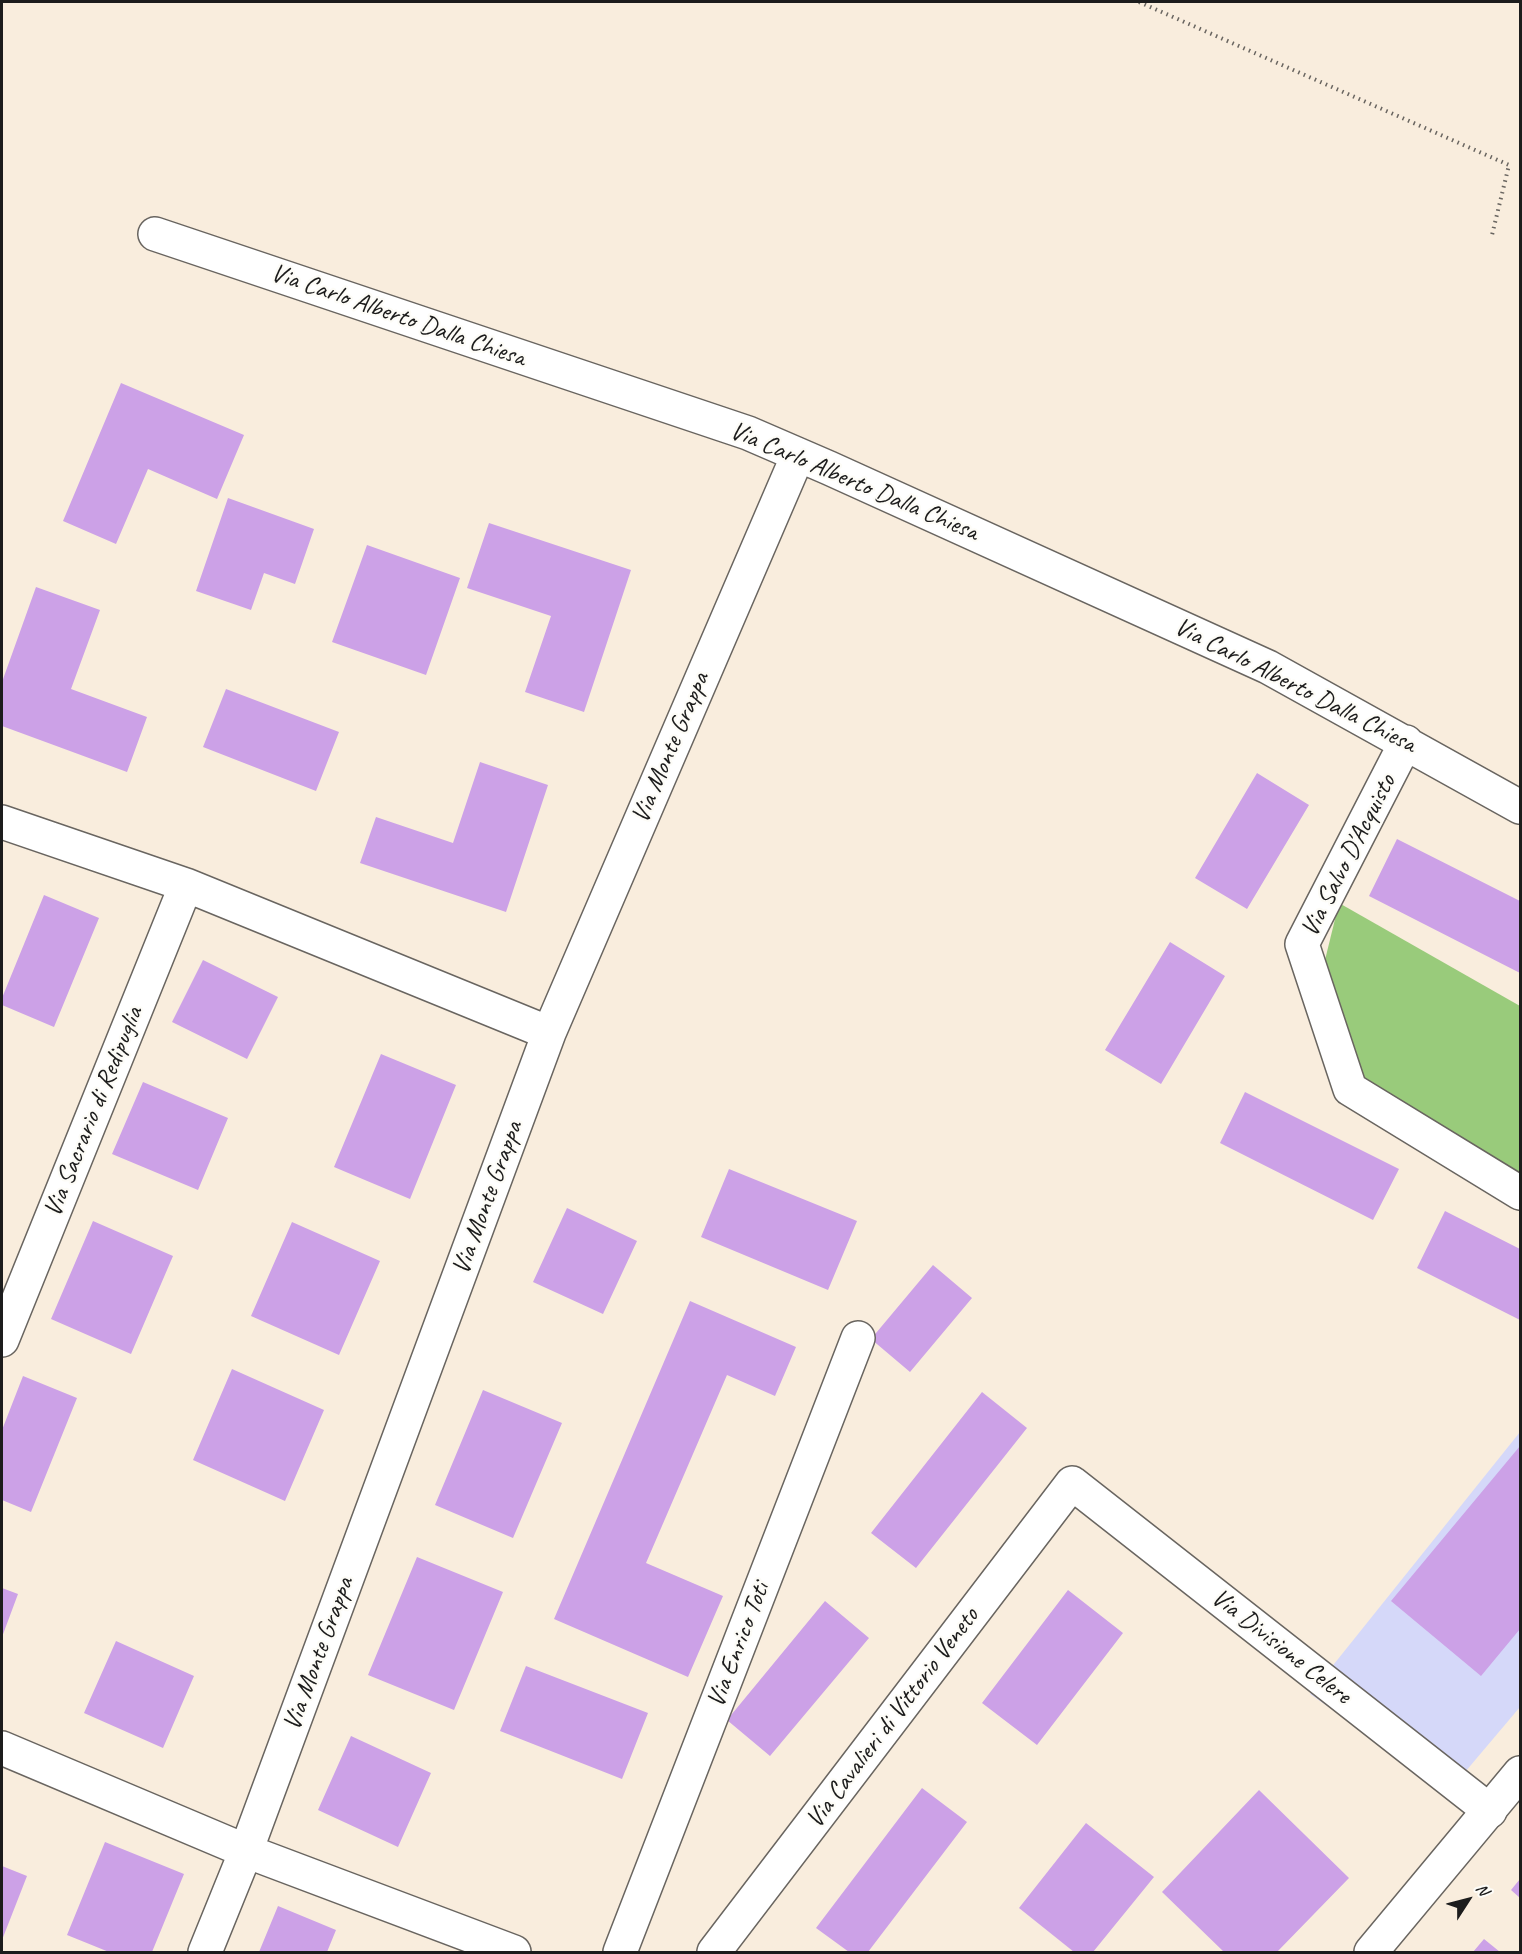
<!DOCTYPE html>
<html>
<head>
<meta charset="utf-8">
<style>
  body { margin:0 }
  #map { position:relative; width:1522px; height:1954px; overflow:hidden; background:#f9eddd; font-family:Caveat,sans-serif }
  canvas { display:block }
  .frame { position:absolute; inset:0; border:3px solid #1c1c1c; pointer-events:none }
  .north { position:absolute; left:1438px; top:1870px; width:60px; height:60px; -webkit-text-stroke:4px #fdfcf7; paint-order:stroke; rotate:54deg; font-size:16px; font-weight:700; line-height:24px; text-align:center; color:#1c1c1c }
  .north::after { content:''; display:block; margin:auto; width:21px; height:27px; background:#1c1c1c; clip-path:polygon(50% 0,100% 100%,50% 72%,0 100%) }
</style>
</head>
<body>
<div id="map">
<canvas width="1522" height="1954"></canvas>
<div class="frame"></div>
<div class="north">N</div>
</div>
<script>
const ctx = document.querySelector('canvas').getContext('2d');
ctx.lineJoin = 'round';
function fillPath(path, color) { ctx.fillStyle = color; ctx.fill(path, 'evenodd'); }
const poly = rows => new Path2D(rows.map(r => 'M' + r).join(''));
function trace(path, color, width, dash) { ctx.strokeStyle = color; ctx.lineWidth = width; ctx.lineCap = dash ? 'butt' : 'round'; ctx.setLineDash(dash || []); ctx.stroke(path); }
function drawText(font, color, halo, rows, align = 'center') {
  ctx.font = font + ' Caveat,sans-serif'; ctx.lineWidth = 4.5; ctx.setLineDash([]); ctx.textBaseline = 'middle'; ctx.strokeStyle = halo; ctx.fillStyle = color; for (const [text, x, y, turn = 0] of rows) {
    ctx.save(); ctx.translate(x, y); ctx.rotate((+turn || 0) * Math.PI / 180); ctx.textAlign = isNaN(turn) ? turn : align; if (halo) ctx.strokeText(text, 0, 0); ctx.fillText(text, 0, 0); ctx.restore();
  }
}
fillPath(poly([
  [1520,1432,1520,1707,1449,1791,1310,1694]
]), '#d5d8f9');
fillPath(poly([
  [1339,903,1520,1006,1520,1177,1363,1077,1325,960]
]), '#99cb7b');
fillPath(poly([
  [121,383,244,435,217,499,148,469,116,544,63,521],
  [228,498,314,529,295,584,264,573,251,610,196,591],
  [489,523,631,570,584,712,525,692,551,616,467,588],
  [367,545,460,578,426,675,332,642],
  [36,587,100,610,71,689,147,717,127,772,2,726,2,682],
  [226,689,339,732,316,791,203,747],
  [480,762,548,785,506,912,360,863,376,817,453,843],
  [1257,773,1309,805,1247,909,1195,878],
  [1397,839,1520,901,1520,973,1369,896],
  [44,895,99,918,54,1027,2,1005,2,998],
  [1170,942,1225,976,1161,1084,1105,1050],
  [203,960,278,997,247,1059,172,1022],
  [381,1054,456,1085,410,1199,334,1167],
  [143,1082,228,1118,198,1190,112,1154],
  [1245,1092,1399,1169,1373,1220,1220,1143],
  [729,1169,857,1221,828,1290,701,1237],
  [567,1208,637,1241,603,1314,533,1282],
  [1445,1211,1520,1249,1520,1320,1417,1268],
  [93,1221,173,1256,131,1354,51,1319],
  [292,1222,380,1261,339,1355,251,1316],
  [933,1265,972,1298,910,1372,871,1339],
  [690,1301,796,1347,775,1396,727,1375,646,1563,723,1596,688,1677,554,1619],
  [232,1369,324,1410,285,1501,193,1460],
  [23,1376,77,1398,31,1512,2,1500,2,1430],
  [483,1390,562,1423,513,1538,435,1505],
  [982,1392,1027,1428,916,1568,871,1533],
  [1520,1446,1520,1629,1481,1676,1391,1601],
  [417,1557,503,1592,454,1710,368,1675],
  [2,1588,18,1594,2,1637],
  [1068,1590,1123,1633,1037,1745,982,1703],
  [825,1601,869,1638,770,1756,727,1720],
  [116,1641,194,1676,163,1748,84,1713],
  [526,1666,648,1713,622,1779,500,1731],
  [351,1736,431,1773,398,1847,318,1810],
  [922,1788,967,1822,868,1952,849,1952,816,1928],
  [1259,1790,1349,1878,1277,1952,1224,1952,1162,1892],
  [1086,1823,1154,1877,1093,1952,1074,1952,1019,1908],
  [105,1842,184,1874,152,1952,109,1952,67,1935],
  [2,1866,27,1876,2,1940],
  [1520,1879,1520,1898,1511,1890],
  [278,1906,336,1930,327,1952,259,1952],
  [1484,1939,1500,1952,1473,1952]
]), '#cca1e7');
const minor = poly([
  [155,234,748,433,829,468,1268,667,1520,807],
  [1406,742,1302,944,1350,1089,1520,1193],
  [2,822,186,885,549,1033],
  [2,1340,186,885],
  [2,1748,246,1851,514,1952],
  [205,1952,246,1851,549,1033,798,455],
  [620,1952,858,1338],
  [714,1952,1072,1483,1490,1811]
]);
const major = poly([
  [1371,1952,1520,1773]
]);
trace(minor, '#696560', 36);
trace(major, '#696560', 36);
trace(poly([
  [1139,2,1509,165,1492,235]
]), '#696560', 4, [1.5, 4.5]);
trace(minor, '#fff', 33);
trace(major, '#fff', 33);
drawText('26px', '#1c1c1c', '#fdfcf7', [
  ["Via Carlo Alberto Dalla Chiesa",398,316,19],
  ["Via Carlo Alberto Dalla Chiesa",854,482,23],
  ["Via Carlo Alberto Dalla Chiesa",1295,686,27],
  ["Via Monte Grappa",671,748,-67],
  ["Via Salvo D'Acquisto",1349,856,-63],
  ["Via Sacrario di Redipuglia",94,1112,-68],
  ["Via Monte Grappa",488,1198,-70],
  ["Via Enrico Toti",739,1645,-69],
  ["Via Divisione Celere",1281,1647,38],
  ["Via Monte Grappa",319,1654,-70],
  ["Via Cavalieri di Vittorio Veneto",893,1718,-53]
]);
</script>
</body>
</html>
